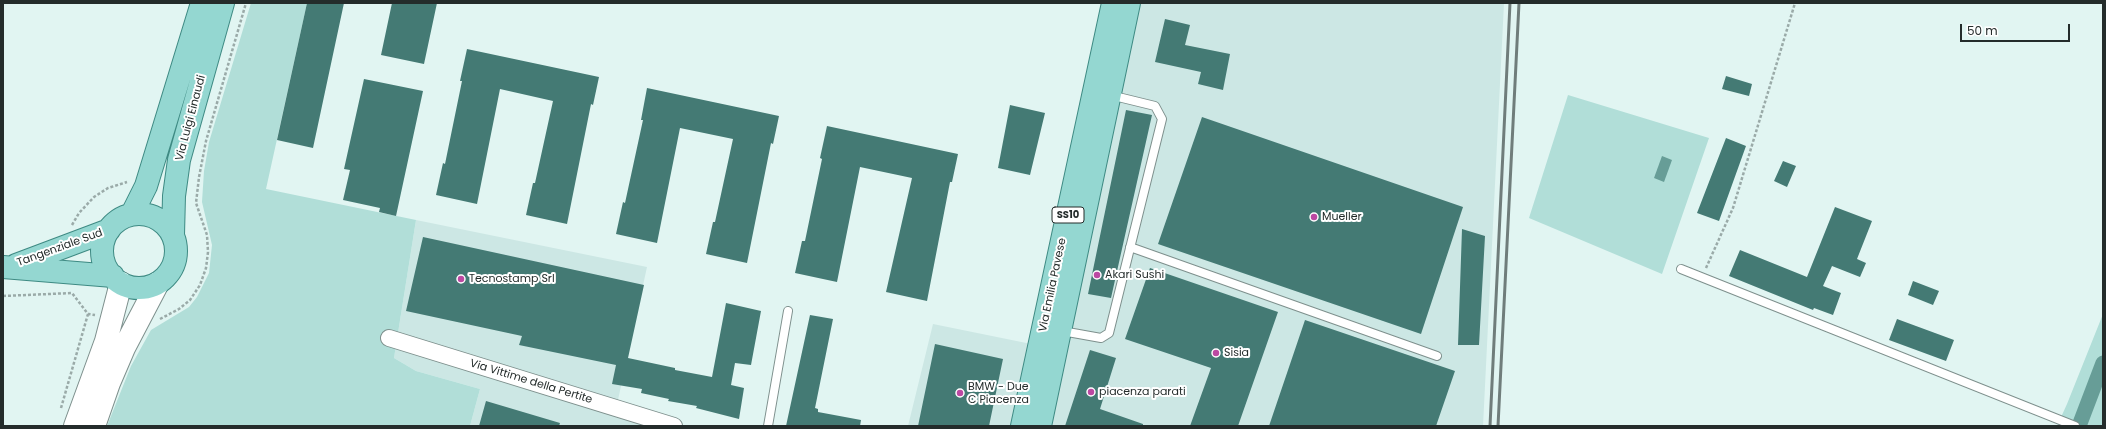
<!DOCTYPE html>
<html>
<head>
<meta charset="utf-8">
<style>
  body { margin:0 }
  #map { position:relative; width:2106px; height:429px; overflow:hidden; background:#e1f5f2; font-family:Poppins,sans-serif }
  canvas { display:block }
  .frame { position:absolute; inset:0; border:4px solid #242c2b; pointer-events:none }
  .scale { position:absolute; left:1960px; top:24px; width:110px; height:18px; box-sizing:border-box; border:2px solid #242c2b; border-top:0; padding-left:5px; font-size:12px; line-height:14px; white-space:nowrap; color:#242c2b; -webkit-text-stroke:3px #fff; paint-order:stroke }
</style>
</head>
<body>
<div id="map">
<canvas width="2106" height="429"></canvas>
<div class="frame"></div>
<div class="scale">50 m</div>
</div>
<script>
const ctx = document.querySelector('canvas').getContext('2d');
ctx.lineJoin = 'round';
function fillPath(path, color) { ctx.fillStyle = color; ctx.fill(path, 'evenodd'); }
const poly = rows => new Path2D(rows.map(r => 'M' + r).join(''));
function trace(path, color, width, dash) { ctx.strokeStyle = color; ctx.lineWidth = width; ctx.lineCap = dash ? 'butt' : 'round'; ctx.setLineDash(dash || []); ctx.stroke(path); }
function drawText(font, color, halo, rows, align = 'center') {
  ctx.font = font + ' Poppins,sans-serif'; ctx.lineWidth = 4; ctx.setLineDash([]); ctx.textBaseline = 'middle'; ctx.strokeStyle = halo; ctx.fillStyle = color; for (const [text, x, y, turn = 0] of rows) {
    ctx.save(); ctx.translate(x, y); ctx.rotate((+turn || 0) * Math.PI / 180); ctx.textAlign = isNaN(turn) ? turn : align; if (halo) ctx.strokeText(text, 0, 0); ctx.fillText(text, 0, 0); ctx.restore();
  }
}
fillPath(poly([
  [1122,3,1504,3,1483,426,908,426,933,324,1046,347],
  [416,220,647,267,616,409,673,426,470,426,480,389,416,371,394,358]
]), '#cce7e4');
fillPath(poly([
  [251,3,307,3,266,189,416,220,394,358,416,371,480,389,470,426,107,426,131,366,151,330,189,307,197,297,209,273,212,245,202,202,204,171,209,142],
  [1568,95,1709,138,1662,274,1529,218],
  [2103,314,2103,426,2057,426,2067,404]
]), '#b1ded8');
fillPath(poly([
  [1662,156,1672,160,1664,182,1654,178]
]), '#679d97');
trace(poly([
  [2079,426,2103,363]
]), '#679d97', 15);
fillPath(poly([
  [307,3,344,3,313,148,277,140],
  [392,3,437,3,424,64,381,55],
  [1165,19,1190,25,1185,45,1230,54,1223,90,1198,84,1201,72,1155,62],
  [467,49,599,77,593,105,591,104,567,224,526,215,533,183,535,183,553,101,500,89,477,204,436,195,443,163,445,164,462,81,460,81],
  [1726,76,1752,84,1749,96,1722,89],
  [364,79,423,91,396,216,379,212,380,208,343,200,350,170,344,169],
  [647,88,779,116,773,144,771,143,747,263,706,254,713,222,715,222,733,139,680,128,657,243,616,234,623,202,625,203,643,120,641,120],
  [1010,105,1045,113,1030,175,998,168],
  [1126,110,1152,115,1111,298,1088,294],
  [1202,117,1463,207,1421,334,1158,244],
  [827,126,958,154,952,182,950,182,927,301,886,292,912,178,860,167,837,282,795,273,802,241,805,241,822,159,820,158],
  [1726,138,1746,146,1719,221,1697,213],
  [1783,161,1796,166,1787,187,1774,181],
  [1835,207,1872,221,1857,259,1866,263,1860,277,1832,266,1823,286,1841,293,1833,315,1814,308,1813,310,1729,276,1740,250,1807,277],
  [1462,229,1485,236,1479,345,1458,345],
  [423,237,644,285,628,358,675,368,675,370,712,377,726,303,761,311,751,365,735,363,731,385,744,388,739,419,696,408,697,406,668,401,669,399,641,393,642,389,612,384,616,365,519,345,522,336,406,311],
  [1150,268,1278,312,1238,426,1190,426,1211,368,1125,339],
  [1913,281,1939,291,1933,305,1908,295],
  [810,315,833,319,815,408,818,409,818,412,861,420,860,426,786,426],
  [1897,319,1954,340,1946,361,1889,340],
  [1305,320,1455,371,1436,426,1269,426],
  [935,344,1003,359,989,426,918,426],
  [1090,350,1116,358,1100,409,1143,424,1143,426,1065,426],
  [486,401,560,423,559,426,479,426]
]), '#447a74');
const lane = poly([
  [1130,247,1437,356],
  [1681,269,2075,426],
  [1062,331,1101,338,1109,333,1162,119,1155,106,1110,95],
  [768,426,788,311]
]);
const street = poly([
  [389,338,674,426]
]);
const secondary = poly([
  [75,426,106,341,121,283],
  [94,426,109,383,124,348,158,283]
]);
const primary = poly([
  [132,214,146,186,202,3],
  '102 251a37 37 0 1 1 74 0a37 37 0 1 1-74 0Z',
  [173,235,174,196,179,160,223,3],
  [16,265,109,230],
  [3,267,113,276],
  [1022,426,1113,3],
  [1040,426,1129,3]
]);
trace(lane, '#7e908d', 10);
trace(street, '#7e908d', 18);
trace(secondary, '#7e908d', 24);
trace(primary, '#3e8a83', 24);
trace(poly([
  [72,225,79,213,94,197,108,188,127,182],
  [1706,268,1733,208,1795,3],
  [3,296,72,293,88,314,95,315],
  [160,319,179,309,190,300,200,285,206,268,208,252,207,235,196,203,199,177,206,141,246,3],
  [61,408,88,314]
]), '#9aaaa8', 2.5, [3, 2]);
trace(lane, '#fff', 8);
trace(street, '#fff', 16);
trace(secondary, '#fff', 22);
trace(primary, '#94d7d1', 22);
trace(poly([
  [1490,426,1510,3],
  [1498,426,1519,3]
]), '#707d7b', 3);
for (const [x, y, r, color] of [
  [1314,217,4,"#bc48a2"],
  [1097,275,4,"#bc48a2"],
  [461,279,4,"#bc48a2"],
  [1216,353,4,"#bc48a2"],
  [1091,392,4,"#bc48a2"],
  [960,393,4,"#bc48a2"]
]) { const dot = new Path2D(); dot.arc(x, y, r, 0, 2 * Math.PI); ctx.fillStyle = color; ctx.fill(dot); trace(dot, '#fff', 1.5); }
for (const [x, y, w] of [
  [1068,215,32]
]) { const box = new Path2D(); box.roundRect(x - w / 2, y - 8, w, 16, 3); ctx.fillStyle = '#fff'; ctx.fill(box); trace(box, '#242c2b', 1); }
drawText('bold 10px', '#242c2b', null, [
  ["SS10",1068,215]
]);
drawText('11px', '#242c2b', '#fff', [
  ["Via Luigi Einaudi",191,118,-75],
  ["Tangenziale Sud",60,248,-20],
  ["Via Emilia Pavese",1053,285,-78],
  ["Via Vittime della Pertite",531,382,17]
]);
drawText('11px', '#242c2b', '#fff', [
  ["Mueller",1322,217],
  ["Akari Sushi",1105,275],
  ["Tecnostamp Srl",469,279],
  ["Sisia",1224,353],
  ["BMW - Due",968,387],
  ["C Piacenza",968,400],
  ["piacenza parati",1099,392]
], 'left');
</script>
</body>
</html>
